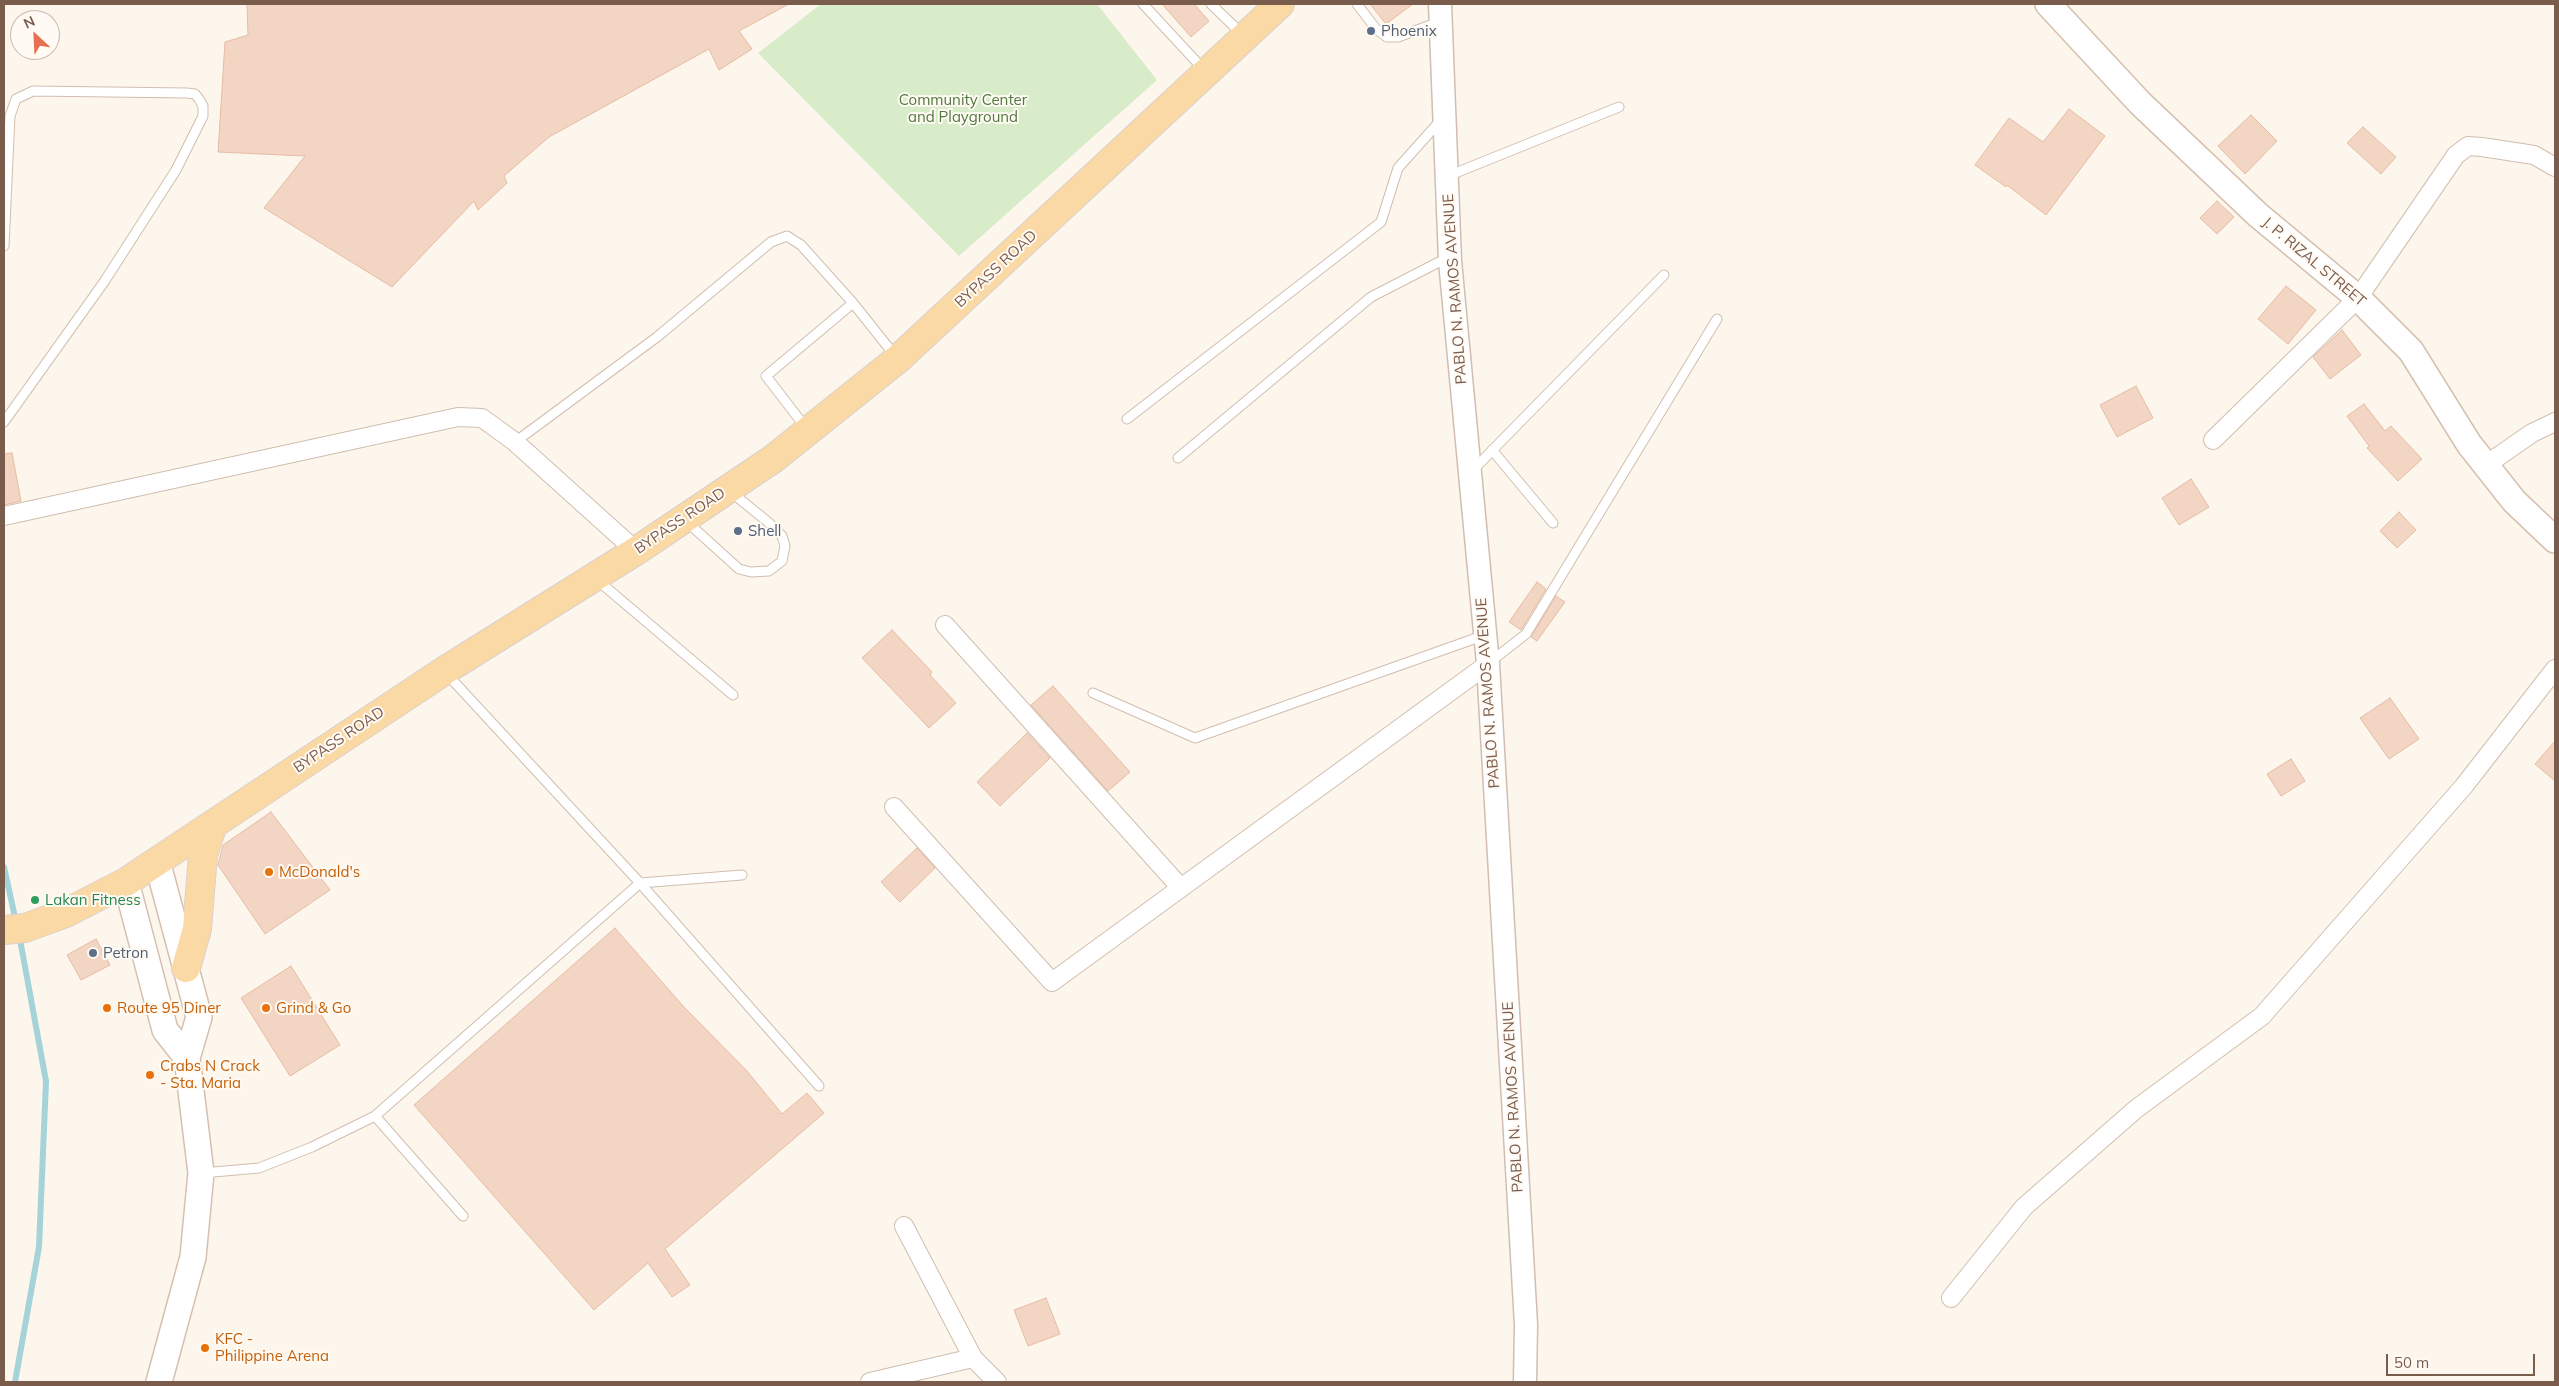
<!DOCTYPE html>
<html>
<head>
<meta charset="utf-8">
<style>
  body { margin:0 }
  #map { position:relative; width:2559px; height:1386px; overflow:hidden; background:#fdf6ec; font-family:Mulish,sans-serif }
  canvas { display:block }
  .frame { position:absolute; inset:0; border:5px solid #7a5c4d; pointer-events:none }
  .north { position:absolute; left:10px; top:10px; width:50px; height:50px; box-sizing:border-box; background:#fffaf3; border:1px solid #cabbb1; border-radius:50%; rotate:335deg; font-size:14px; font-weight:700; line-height:20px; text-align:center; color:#7a5c4d }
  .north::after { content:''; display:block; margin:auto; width:18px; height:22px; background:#e76f51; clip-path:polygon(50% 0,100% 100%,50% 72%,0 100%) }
  .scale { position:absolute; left:2386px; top:1354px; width:149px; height:22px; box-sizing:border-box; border:2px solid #7a5c4d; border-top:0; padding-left:6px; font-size:15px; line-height:18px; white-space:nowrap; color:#7a5c4d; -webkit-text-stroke:4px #fffaf3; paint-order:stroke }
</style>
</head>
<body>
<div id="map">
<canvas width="2559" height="1386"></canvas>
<div class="frame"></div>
<div class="north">N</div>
<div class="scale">50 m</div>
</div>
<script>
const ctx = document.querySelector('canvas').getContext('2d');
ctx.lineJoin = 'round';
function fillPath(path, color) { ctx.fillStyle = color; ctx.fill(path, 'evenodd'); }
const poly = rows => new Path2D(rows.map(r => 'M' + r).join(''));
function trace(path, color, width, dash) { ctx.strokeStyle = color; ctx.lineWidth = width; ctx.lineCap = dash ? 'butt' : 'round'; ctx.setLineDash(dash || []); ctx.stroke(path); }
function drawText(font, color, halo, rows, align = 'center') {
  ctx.font = font + ' Mulish,sans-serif'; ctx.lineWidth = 4; ctx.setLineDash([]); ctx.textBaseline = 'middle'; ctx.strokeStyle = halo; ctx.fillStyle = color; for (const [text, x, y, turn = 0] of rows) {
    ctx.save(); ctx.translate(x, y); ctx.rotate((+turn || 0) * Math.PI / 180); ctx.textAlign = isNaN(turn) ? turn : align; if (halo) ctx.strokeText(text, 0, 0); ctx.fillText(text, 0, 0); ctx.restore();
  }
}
fillPath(poly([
  [821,4,1097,4,1157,80,959,256,758,53]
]), '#d8ecc9');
trace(poly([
  [4,867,16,922],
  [15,1382,39,1247,46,1081,19,934]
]), '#a5d3da', 6);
const building = poly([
  [247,4,789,4,739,31,752,49,719,70,709,49,549,137,504,176,507,183,478,210,474,201,392,287,264,208,305,156,218,152,225,42,248,35,247,4],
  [1162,4,1194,4,1209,21,1191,37,1162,4],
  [1370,4,1413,4,1386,24,1370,4],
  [2069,109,2105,136,2046,215,2007,185,2006,187,1975,165,2009,118,2043,142,2069,109],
  [2251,115,2277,141,2245,174,2218,146,2251,115],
  [2363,127,2396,157,2381,174,2347,143,2363,127],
  [2217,201,2234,217,2217,234,2200,218,2217,201],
  [2286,286,2316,310,2288,344,2258,319,2286,286],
  [2342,330,2361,355,2330,379,2313,357,2342,330],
  [2136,386,2153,418,2117,437,2100,405,2136,386],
  [2364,404,2385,431,2391,426,2422,459,2398,481,2367,448,2369,446,2347,416,2364,404],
  [12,453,21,501,4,505,4,454,12,453],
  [2191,479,2209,507,2179,525,2162,498,2191,479],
  [2399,512,2416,530,2397,548,2380,531,2399,512],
  [1537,582,1546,589,1521,630,1509,622,1537,582],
  [1556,596,1565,602,1537,641,1531,637,1556,596],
  [892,630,932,672,930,675,956,703,929,728,862,658,892,630],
  [1053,686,1130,772,1108,791,1031,705,1053,686],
  [2390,698,2419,739,2389,759,2360,718,2390,698],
  [1027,733,1050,758,1000,806,977,782,1027,733],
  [2555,741,2555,781,2535,764,2555,741],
  [2291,759,2305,781,2281,796,2267,774,2291,759],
  [271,812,330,890,265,934,218,865,223,845,271,812],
  [917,848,935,868,900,902,881,882,917,848],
  [615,928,683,1006,747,1071,782,1114,807,1093,824,1113,665,1249,690,1285,672,1297,648,1263,594,1310,414,1105,615,928],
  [96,939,110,965,81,980,67,955,96,939],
  [291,966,340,1045,290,1076,241,998,291,966],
  [1046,1298,1060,1334,1028,1346,1014,1310,1046,1298]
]);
fillPath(building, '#f3d5c3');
trace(building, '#e6bba3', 1);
const service = poly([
  [1143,4,1205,71],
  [1211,4,1243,35],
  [1357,4,1376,29,1387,37,1398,37,1439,22],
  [1448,176,1619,107],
  [4,246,10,116,16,99,33,91,187,93,195,94,199,99,203,106,203,116,176,170,104,282,4,422],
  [1127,419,1381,222,1398,168,1440,121],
  [806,428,766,376,853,303,896,357],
  [515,442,657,337,771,242,787,236,801,245,853,303],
  [1492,450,1553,523],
  [1178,458,1371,297,1439,262,1449,261],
  [1472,471,1664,275],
  [686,521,739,569,751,572,769,571,782,561,785,546,782,536,768,522,731,492],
  [596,579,733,695],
  [1490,662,1526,634,1717,319],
  [445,672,640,883,819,1086],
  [1093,693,1195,738,1485,635],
  [375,1116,463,1216],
  [202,1173,259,1168,312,1147,375,1116,640,883,742,875]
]);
const minor = poly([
  [2213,440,2358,298,2456,155,2468,146,2482,147,2534,155,2555,167],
  [2486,465,2532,433,2555,422],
  [4,516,458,417,482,418,515,442,636,551],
  [945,625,1181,888],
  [894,807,1052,982,1488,664],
  [904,1226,973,1358,997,1382],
  [1951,1298,2024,1207,2136,1109,2262,1016,2464,786,2555,669],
  [870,1382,973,1358]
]);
const tertiary = poly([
  [1440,4,1450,261,1488,664,1526,1325,1525,1382]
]);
const secondary = poly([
  [2048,4,2140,103,2258,215,2358,298,2411,351,2469,444,2514,501,2555,540],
  [157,861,199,1017,187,1058,201,1173,193,1257,159,1382],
  [126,882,165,1030,187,1058]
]);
const primary = poly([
  [4,930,25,928,66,913,126,882,444,671,636,551,773,459,898,359,1280,4],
  [186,968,197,929,203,855,213,824]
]);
trace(service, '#d1beb0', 11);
trace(minor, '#d1beb0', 20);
trace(tertiary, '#d1beb0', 25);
trace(secondary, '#d6c0b0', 28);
trace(primary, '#dad1cd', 30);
trace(service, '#fff', 9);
trace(minor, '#fff', 18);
trace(tertiary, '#fff', 22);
trace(secondary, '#fff', 25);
trace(primary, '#fbd9a5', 28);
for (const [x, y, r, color] of [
  [1371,31,5,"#5c6f8a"],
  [738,531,5,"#5c6f8a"],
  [269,872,5,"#e8710a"],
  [35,900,5,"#2e9e5b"],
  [93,953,5,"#5c6f8a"],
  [107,1008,5,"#e8710a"],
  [266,1008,5,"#e8710a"],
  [150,1075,5,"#e8710a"],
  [205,1348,5,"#e8710a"]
]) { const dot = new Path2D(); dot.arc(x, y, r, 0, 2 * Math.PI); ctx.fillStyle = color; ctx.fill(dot); trace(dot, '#fffaf3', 2); }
drawText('15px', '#4e5e75', '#fffaf3', [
  ["Phoenix",1381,31],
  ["Shell",748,531],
  ["Petron",103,953]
], 'left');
drawText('15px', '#537a41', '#fffaf3', [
  ["Community Center",963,100],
  ["and Playground",963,117]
]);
drawText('15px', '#7a5c4d', '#fffaf3', [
  ["J. P. RIZAL STREET",2314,262,40],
  ["BYPASS ROAD",996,269,-43],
  ["PABLO N. RAMOS AVENUE",1455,289,-94],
  ["BYPASS ROAD",680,521,-34],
  ["PABLO N. RAMOS AVENUE",1488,693,-94],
  ["BYPASS ROAD",339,740,-34],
  ["PABLO N. RAMOS AVENUE",1513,1097,-93]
]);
drawText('15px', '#c56008', '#fffaf3', [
  ["McDonald's",279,872],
  ["Route 95 Diner",117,1008],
  ["Grind & Go",276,1008],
  ["Crabs N Crack",160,1066],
  ["- Sta. Maria",160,1083],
  ["KFC -",215,1339],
  ["Philippine Arena",215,1356]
], 'left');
drawText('15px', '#27864d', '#fffaf3', [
  ["Lakan Fitness",45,900]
], 'left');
</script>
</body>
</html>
